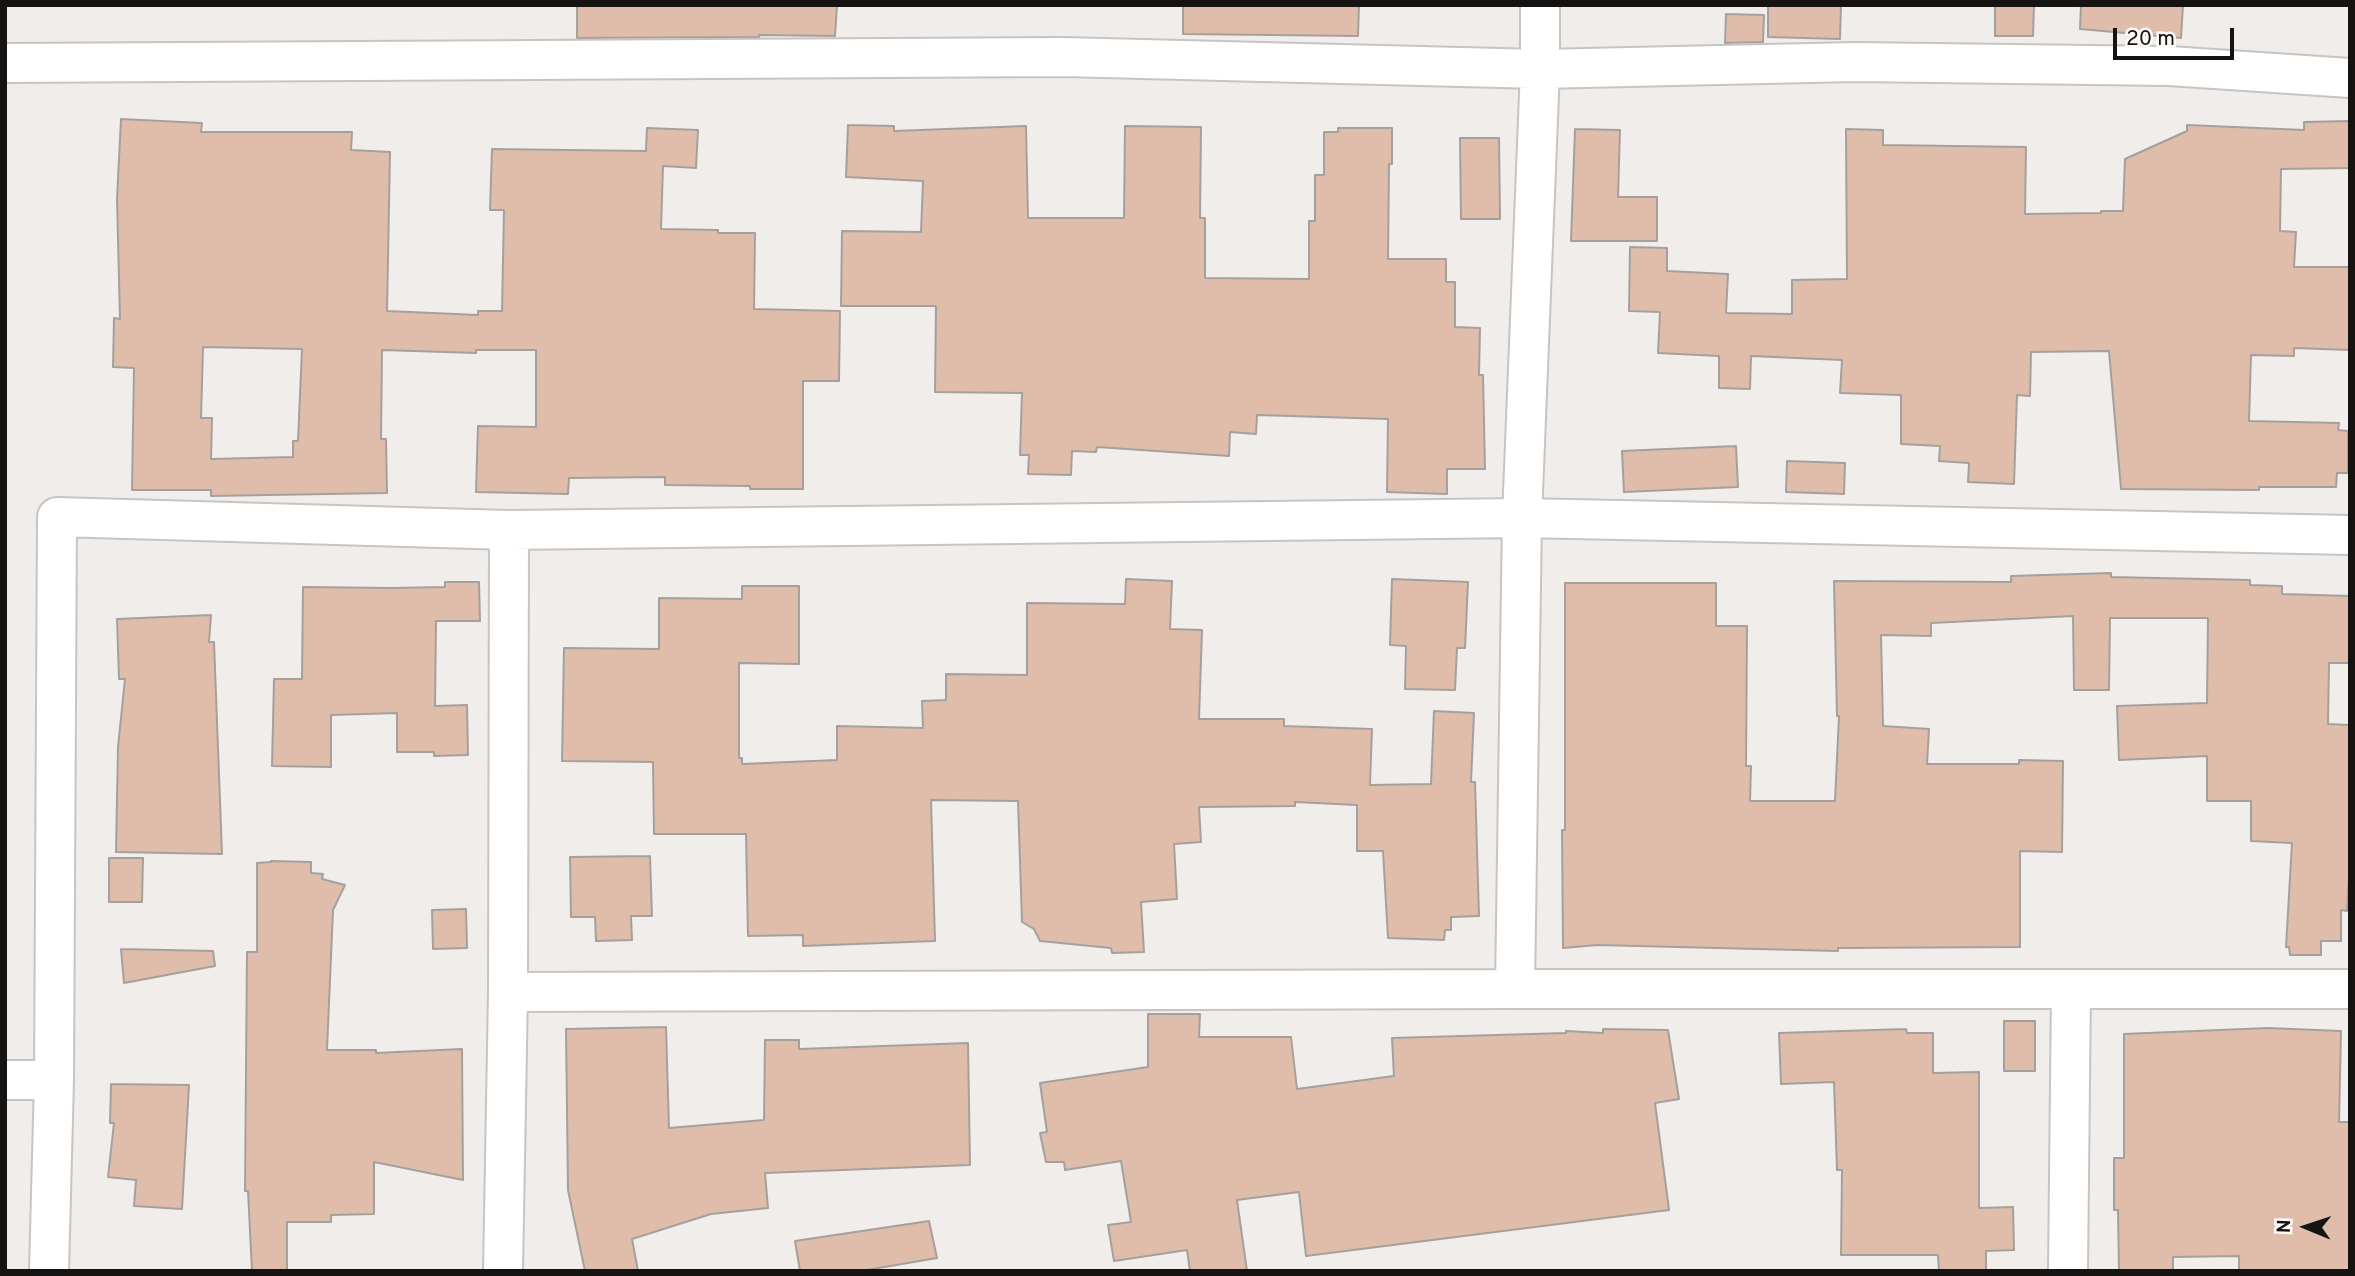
<!DOCTYPE html>
<html>
<head>
<meta charset="utf-8">
<style>
  body { margin:0 }
  #map { position:relative; width:2355px; height:1276px; overflow:hidden; background:#f1edeb; font-family:Overpass,sans-serif }
  canvas { display:block }
  .frame { position:absolute; inset:0; border:7px solid #151413; pointer-events:none }
  .north { position:absolute; left:2271px; top:1192px; width:70px; height:70px; -webkit-text-stroke:5px #fffbf9; paint-order:stroke; rotate:272deg; font-size:19px; font-weight:700; line-height:28px; text-align:center; color:#151413 }
  .north::after { content:''; display:block; margin:auto; width:24px; height:32px; background:#151413; clip-path:polygon(50% 0,100% 100%,50% 72%,0 100%) }
  .scale { position:absolute; left:2113px; top:28px; width:121px; height:32px; box-sizing:border-box; border:4px solid #151413; border-top:0; padding-left:9px; font-size:21px; line-height:24px; white-space:nowrap; color:#151413; -webkit-text-stroke:5px #fffbf9; paint-order:stroke }
</style>
</head>
<body>
<div id="map">
<canvas width="2355" height="1276"></canvas>
<div class="frame"></div>
<div class="north">N</div>
<div class="scale">20 m</div>
</div>
<script>
const ctx = document.querySelector('canvas').getContext('2d');
ctx.lineJoin = 'round';
function fillPath(path, color) { ctx.fillStyle = color; ctx.fill(path, 'evenodd'); }
const poly = rows => new Path2D(rows.map(r => 'M' + r).join(''));
function trace(path, color, width, dash) { ctx.strokeStyle = color; ctx.lineWidth = width; ctx.lineCap = dash ? 'butt' : 'round'; ctx.setLineDash(dash || []); ctx.stroke(path); }
const building = poly([
  [577,5,837,5,835,36,759,35,759,37,577,38,577,5],
  [1183,5,1359,5,1358,36,1183,34,1183,5],
  [1768,5,1841,5,1840,39,1768,37,1768,5],
  [1995,5,2034,5,2033,36,1995,36,1995,5],
  [2081,5,2183,5,2181,38,2080,29,2081,5],
  [1726,14,1764,15,1763,42,1725,43,1726,14],
  [121,119,202,123,201,132,352,132,351,150,390,152,387,311,478,315,478,311,502,311,504,210,490,210,492,149,646,151,647,128,698,130,696,168,663,166,661,229,718,230,718,233,755,233,754,309,840,311,839,381,803,381,803,489,750,489,750,486,665,485,665,477,569,478,568,494,476,492,478,426,536,427,536,350,476,350,476,353,382,350,381,439,386,439,387,493,211,496,211,490,132,490,134,368,113,367,114,318,120,319,117,199,121,119],
  [203,347,302,349,298,441,293,441,293,457,211,459,212,418,201,418,203,347],
  [2350,121,2350,168,2281,169,2280,231,2296,232,2294,267,2350,267,2350,350,2294,348,2294,356,2251,355,2249,421,2339,423,2338,430,2348,431,2348,473,2337,473,2336,487,2259,487,2259,490,2121,489,2109,351,2031,352,2030,396,2017,395,2014,484,1968,482,1969,463,1939,461,1940,446,1901,444,1901,395,1840,393,1842,360,1751,356,1750,389,1719,388,1719,356,1658,353,1660,312,1629,311,1630,247,1667,248,1667,271,1728,274,1726,313,1792,314,1792,280,1847,279,1846,129,1883,130,1883,145,2026,147,2025,214,2101,213,2101,211,2123,211,2125,159,2187,131,2187,125,2304,130,2304,122,2350,121],
  [848,125,894,126,894,131,1026,126,1028,218,1124,218,1125,126,1201,127,1200,218,1205,218,1205,278,1309,279,1309,221,1315,221,1315,175,1324,175,1324,132,1338,132,1338,128,1392,128,1392,164,1389,164,1388,259,1446,259,1446,282,1455,282,1455,327,1480,328,1479,375,1483,375,1485,469,1447,469,1447,494,1387,492,1388,419,1257,415,1256,434,1230,432,1229,456,1097,447,1096,452,1072,451,1071,475,1028,474,1029,455,1020,455,1022,393,935,392,936,306,841,306,842,231,921,232,923,181,846,177,848,125],
  [1575,129,1620,130,1618,197,1657,197,1657,241,1571,241,1575,129],
  [1460,138,1499,138,1500,219,1461,219,1460,138],
  [1736,446,1738,487,1624,492,1622,451,1736,446],
  [1787,461,1845,463,1844,494,1786,492,1787,461],
  [2111,573,2111,577,2250,580,2250,585,2282,586,2282,594,2350,596,2350,663,2329,663,2328,724,2350,725,2350,859,2347,911,2341,910,2341,941,2321,941,2321,955,2290,955,2289,947,2286,947,2292,843,2251,841,2251,801,2207,801,2207,756,2119,760,2117,706,2207,703,2208,618,2110,618,2109,690,2074,690,2073,616,1931,623,1931,636,1881,635,1883,726,1929,729,1927,764,2019,764,2019,760,2063,761,2062,852,2020,851,2020,947,1838,948,1838,951,1597,945,1563,948,1562,830,1565,830,1565,583,1716,583,1716,626,1747,626,1746,766,1751,766,1750,801,1835,801,1839,716,1837,716,1834,581,2011,582,2011,576,2111,573],
  [1126,579,1172,581,1170,629,1202,630,1199,719,1284,719,1284,726,1372,729,1370,785,1431,784,1434,711,1474,713,1471,782,1475,782,1479,916,1451,917,1451,930,1445,930,1444,940,1388,938,1383,851,1357,851,1357,805,1295,802,1295,806,1199,807,1201,842,1174,844,1177,899,1141,902,1144,952,1112,953,1111,948,1040,941,1034,929,1022,922,1018,801,931,800,935,941,803,946,803,935,748,936,746,834,654,834,653,762,562,761,564,648,659,649,659,598,742,599,742,586,799,586,799,664,739,663,739,758,742,758,742,764,837,760,837,726,923,728,922,701,946,700,946,674,1027,675,1027,603,1125,604,1126,579],
  [1392,579,1468,582,1465,648,1457,648,1455,690,1405,689,1406,646,1390,645,1392,579],
  [445,582,479,582,480,621,436,621,435,706,467,705,468,755,434,756,434,752,397,752,397,713,331,715,331,767,272,766,274,679,302,679,303,587,391,588,445,587,445,582],
  [211,615,209,642,214,642,222,854,116,852,118,747,125,679,119,679,117,619,211,615],
  [650,856,652,916,631,916,632,940,596,941,595,917,571,917,570,857,650,856],
  [109,858,143,858,142,902,109,902,109,858],
  [271,861,311,862,311,873,323,874,322,879,345,885,333,910,327,1050,376,1050,376,1053,462,1049,463,1180,374,1162,374,1214,331,1215,331,1222,287,1222,287,1271,252,1271,248,1191,245,1191,247,952,257,952,257,863,271,862,271,861],
  [466,909,467,948,433,949,432,910,466,909],
  [121,949,213,951,215,966,124,983,121,949],
  [1148,1014,1200,1014,1199,1037,1291,1037,1297,1089,1394,1076,1392,1038,1566,1033,1566,1031,1603,1033,1603,1029,1668,1030,1679,1099,1655,1103,1669,1210,1306,1256,1299,1192,1237,1200,1247,1271,1190,1271,1187,1250,1114,1261,1108,1225,1131,1222,1121,1161,1065,1170,1064,1162,1046,1162,1040,1133,1047,1132,1040,1083,1148,1067,1148,1014],
  [2004,1021,2035,1021,2035,1071,2004,1071,2004,1021],
  [666,1027,669,1128,764,1120,765,1040,799,1040,799,1049,968,1043,970,1165,765,1173,768,1208,711,1214,632,1239,638,1271,585,1271,568,1190,566,1029,666,1027],
  [2268,1028,2341,1031,2339,1122,2350,1122,2350,1271,2239,1271,2239,1256,2173,1257,2173,1271,2119,1271,2118,1210,2114,1210,2114,1158,2124,1158,2124,1034,2268,1028],
  [1906,1029,1907,1033,1933,1033,1933,1073,1979,1072,1979,1208,2013,1207,2014,1250,1986,1251,1986,1271,1939,1271,1938,1255,1841,1255,1842,1170,1837,1170,1834,1082,1781,1084,1779,1033,1906,1029],
  [111,1084,189,1085,182,1209,134,1206,136,1180,108,1177,114,1123,110,1123,111,1084],
  [929,1221,937,1258,861,1271,800,1271,795,1241,929,1221]
]);
fillPath(building, '#e0bdaa');
trace(building, '#a4a09e', 2);
const minor = poly([
  [5,63,1063,57,1540,69,1855,62,2169,66,2350,78],
  [1515,989,1522,518,1540,69,1540,5],
  [508,992,1515,989,2350,989],
  [5,1080,54,1080],
  [49,1271,54,1080,57,517,509,530,1522,518,2350,535],
  [503,1271,508,992,509,530],
  [2068,1271,2071,989]
]);
trace(minor, '#c7c4c2', 42);
trace(minor, '#fff', 38);
</script>
</body>
</html>
